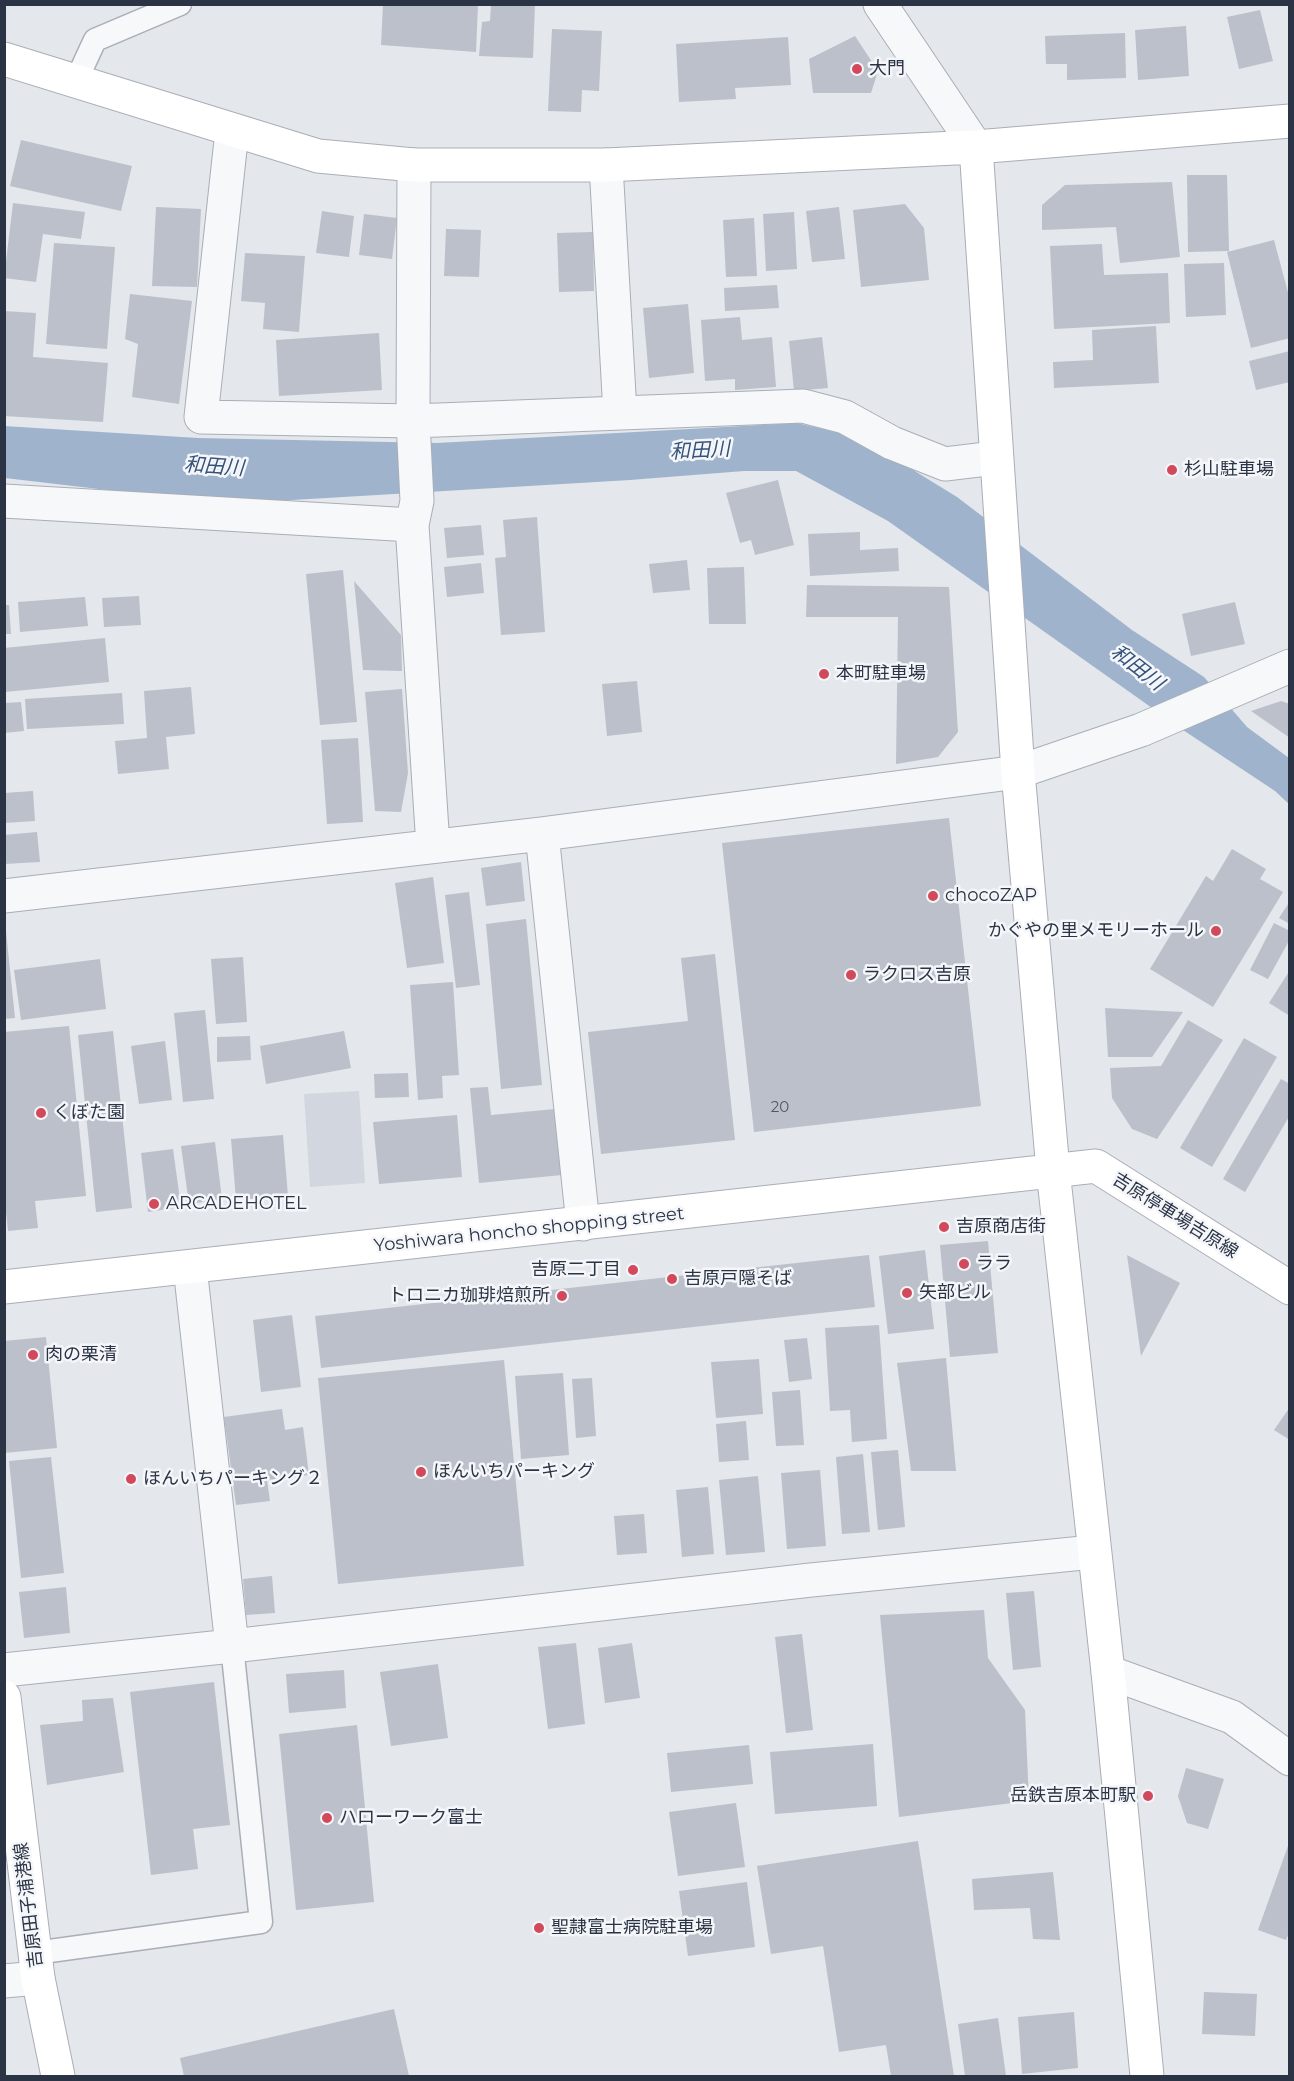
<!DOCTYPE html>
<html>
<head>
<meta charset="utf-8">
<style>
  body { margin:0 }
  #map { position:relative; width:1294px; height:2081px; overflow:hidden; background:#e4e7ec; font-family:Montserrat,sans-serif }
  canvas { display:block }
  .frame { position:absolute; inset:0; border:6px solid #2b3445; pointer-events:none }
</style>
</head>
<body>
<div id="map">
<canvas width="1294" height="2081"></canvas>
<div class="frame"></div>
</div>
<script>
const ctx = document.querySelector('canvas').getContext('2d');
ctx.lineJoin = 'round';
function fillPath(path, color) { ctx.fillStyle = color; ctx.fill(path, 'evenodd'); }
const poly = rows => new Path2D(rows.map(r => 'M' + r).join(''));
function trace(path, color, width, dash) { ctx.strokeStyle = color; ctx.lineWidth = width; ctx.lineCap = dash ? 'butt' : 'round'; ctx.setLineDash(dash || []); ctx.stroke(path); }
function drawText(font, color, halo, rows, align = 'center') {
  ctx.font = font + ' Montserrat,"Noto Sans JP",sans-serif'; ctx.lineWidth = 5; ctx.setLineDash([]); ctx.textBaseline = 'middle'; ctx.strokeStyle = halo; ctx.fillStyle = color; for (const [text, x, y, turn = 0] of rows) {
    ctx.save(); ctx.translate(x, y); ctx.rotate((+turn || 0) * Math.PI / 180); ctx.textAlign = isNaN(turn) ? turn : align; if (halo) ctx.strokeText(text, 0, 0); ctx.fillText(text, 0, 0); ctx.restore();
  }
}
fillPath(poly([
  [359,1091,365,1183,310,1187,304,1094]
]), '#d2d6de');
fillPath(poly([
  [797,423,861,438,957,497,1132,630,1204,677,1247,727,1289,758,1289,804,1275,791,1186,732,888,521,796,471,744,471,630,480,259,502,107,490,5,478,4,426,198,438,437,443]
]), '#9fb4cc');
fillPath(poly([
  [383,4,478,4,476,52,381,45],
  [491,4,535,4,533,58,479,56,482,22,490,21],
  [1260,10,1273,61,1239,69,1227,17],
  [1186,26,1189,76,1138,80,1135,30],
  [552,29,602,31,599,91,582,90,581,112,548,111],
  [1125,33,1126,78,1067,80,1067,64,1046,64,1045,36],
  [855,36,878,71,871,93,813,93,809,59],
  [788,37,791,85,735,88,736,99,679,102,676,44],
  [21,140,132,166,121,211,10,186],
  [1187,175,1227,175,1229,251,1188,252],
  [1172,182,1180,257,1120,263,1116,227,1042,230,1042,205,1065,185],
  [13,203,85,212,81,239,43,234,36,282,4,278],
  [905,204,924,228,929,280,861,287,853,210],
  [156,207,201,209,197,287,152,286],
  [839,207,845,259,812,262,806,211],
  [322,211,354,216,349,257,316,253],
  [794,212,797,269,766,271,763,214],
  [364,214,397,218,392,259,359,255],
  [754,218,757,276,726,277,723,220],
  [446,229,481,230,479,277,444,276],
  [593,232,594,291,559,292,557,233],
  [1274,240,1290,300,1290,338,1251,348,1227,252],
  [54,243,115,247,107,349,46,344],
  [1102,244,1104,275,1168,273,1170,323,1054,329,1050,246],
  [245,253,305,256,299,332,263,329,265,303,241,301],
  [1224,263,1226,315,1186,317,1184,264],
  [777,285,779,308,725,311,724,288],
  [130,294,192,301,179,404,132,397,138,344,125,339],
  [688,304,694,373,649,378,643,308],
  [4,311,36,313,33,357,108,363,103,422,4,416],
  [740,317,742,340,772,337,776,387,735,390,735,379,705,381,701,320],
  [1156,326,1159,383,1054,388,1053,362,1093,360,1092,330],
  [379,333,382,390,279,396,276,340],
  [822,337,828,388,794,391,789,341],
  [1290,351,1290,382,1256,390,1249,361],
  [778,480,794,545,755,555,751,540,740,543,726,493],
  [537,517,545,632,501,635,495,558,506,557,503,520],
  [481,525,484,555,447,558,444,528],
  [860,532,860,550,898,548,899,571,810,576,808,534],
  [687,560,690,590,653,593,649,564],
  [481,563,484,593,447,597,444,567],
  [744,567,746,624,709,624,707,568],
  [343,570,357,722,320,725,306,574],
  [354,581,401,635,402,671,363,670],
  [807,585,949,587,958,732,938,757,896,764,898,617,806,617],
  [139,596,141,625,104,627,102,598],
  [85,597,88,626,20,632,18,602],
  [1235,602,1245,644,1191,656,1182,614],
  [4,605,9,605,11,634,4,634],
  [105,638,109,682,5,692,4,648],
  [637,681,642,732,607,736,602,684],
  [191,687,195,734,166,737,169,769,118,774,115,741,147,738,144,691],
  [402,689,408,773,401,812,375,811,365,692],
  [122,693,124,724,27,729,25,699],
  [1281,701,1290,704,1290,738,1251,711],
  [21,702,24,731,4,733,4,703],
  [358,738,363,822,327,824,321,740],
  [33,791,35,821,4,823,4,793],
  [949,818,981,1106,754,1132,722,843],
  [37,832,40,862,4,864,4,835],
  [1232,849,1266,869,1260,879,1283,892,1213,1007,1150,969,1206,876,1213,881],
  [521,862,525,901,486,906,481,868],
  [433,877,444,963,407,968,395,883],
  [469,892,480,985,456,988,445,895],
  [1290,901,1290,924,1279,918],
  [526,919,542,1085,501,1089,486,924],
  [1274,923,1290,931,1290,939,1268,979,1250,970],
  [4,931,6,931,15,1018,4,1019],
  [715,954,735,1140,601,1154,588,1032,688,1021,681,958],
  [243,957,247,1022,216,1024,211,959],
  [100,959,106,1009,21,1020,14,970],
  [1290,970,1290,1016,1269,1003],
  [453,982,459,1075,442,1076,443,1098,418,1100,410,985],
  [1105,1008,1183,1012,1152,1057,1108,1057],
  [205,1010,214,1099,183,1102,174,1013],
  [1188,1020,1223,1040,1157,1139,1132,1129,1112,1098,1110,1068,1161,1066],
  [69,1026,86,1196,35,1201,38,1228,8,1231,4,1194,4,1032],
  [113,1031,132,1208,96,1212,78,1035],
  [344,1031,351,1068,266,1084,260,1046],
  [250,1036,251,1060,217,1062,217,1037],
  [1244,1038,1277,1057,1212,1167,1180,1148],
  [165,1041,172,1100,139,1104,131,1046],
  [408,1073,409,1097,375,1098,374,1074],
  [1281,1079,1290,1084,1290,1115,1245,1192,1223,1179],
  [488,1087,491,1115,555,1109,562,1175,479,1183,470,1088],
  [457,1115,462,1177,379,1184,373,1122],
  [283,1135,288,1196,236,1200,231,1139],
  [215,1142,222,1199,189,1204,181,1146],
  [173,1149,181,1207,148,1212,141,1153],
  [988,1241,998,1353,950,1357,940,1245],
  [925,1250,934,1329,888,1334,879,1256],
  [869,1255,875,1307,321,1368,315,1316],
  [1127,1255,1180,1283,1141,1356],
  [292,1315,301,1387,261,1392,253,1320],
  [879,1325,887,1439,852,1442,850,1410,830,1411,825,1328],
  [46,1337,57,1448,4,1453,4,1341],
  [807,1338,812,1379,789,1382,784,1340],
  [946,1358,956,1471,911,1471,897,1363],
  [759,1359,763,1414,716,1418,711,1362],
  [504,1360,524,1566,338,1584,318,1378],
  [563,1373,569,1455,521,1459,515,1376],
  [592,1378,596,1436,576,1438,572,1379],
  [800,1390,804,1445,776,1446,772,1392],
  [1290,1407,1290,1440,1274,1430],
  [282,1409,285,1430,303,1427,309,1475,267,1480,270,1501,236,1505,224,1417],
  [746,1421,749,1460,719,1462,716,1424],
  [898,1450,905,1527,878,1530,871,1452],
  [863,1454,870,1532,842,1534,836,1457],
  [51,1457,64,1573,21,1578,9,1461],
  [820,1470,826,1546,787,1549,781,1473],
  [758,1476,765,1552,726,1555,719,1480],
  [708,1487,714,1554,682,1557,676,1490],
  [644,1514,647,1553,617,1555,614,1516],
  [272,1576,275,1613,246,1615,243,1579],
  [66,1587,70,1633,24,1638,19,1592],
  [1034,1591,1041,1667,1013,1670,1006,1593],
  [984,1610,988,1658,1025,1710,1029,1801,899,1817,880,1615],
  [802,1634,813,1730,786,1733,775,1637],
  [576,1643,585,1724,548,1729,538,1647],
  [632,1643,640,1698,605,1703,598,1648],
  [438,1664,448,1738,391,1746,380,1672],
  [344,1670,346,1708,289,1713,286,1674],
  [214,1682,230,1825,193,1829,198,1869,151,1875,130,1692],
  [113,1698,124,1772,47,1785,40,1725,83,1721,82,1700],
  [357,1725,374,1902,296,1910,279,1734],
  [873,1744,877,1806,775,1814,770,1752],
  [749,1745,753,1784,671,1792,667,1753],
  [1186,1768,1224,1779,1208,1829,1187,1823,1178,1796],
  [736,1803,745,1867,678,1876,669,1812],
  [918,1841,954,2076,891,2076,886,2045,839,2052,823,1946,771,1954,757,1866],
  [1289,1843,1290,1930,1286,1940,1258,1930],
  [1053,1872,1060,1940,1033,1939,1030,1908,974,1910,972,1879],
  [747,1882,755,1947,688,1956,679,1891],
  [1204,1992,1257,1994,1255,2036,1202,2034],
  [394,2009,409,2076,184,2076,180,2058],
  [1074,2012,1078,2068,1022,2074,1018,2017],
  [998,2018,1006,2076,965,2076,958,2024]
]), '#bbc0ca');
const lane = poly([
  [76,81,95,40,180,4],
  [35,1953,261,1922,232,1646]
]);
const street = poly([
  [880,4,976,147],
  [232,131,201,417,413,421,803,406,845,417,892,443,945,464,995,458],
  [414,165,413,421,417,501,412,525,433,846],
  [606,165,620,413],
  [4,501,412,525],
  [542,834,583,1224],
  [4,896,542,834,1018,772,1141,730,1290,666],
  [190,1267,232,1646],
  [4,1670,232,1646,811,1580,1093,1552],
  [1108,1672,1232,1717,1290,1759],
  [4,1981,38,1978]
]);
const secondary = poly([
  [4,59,318,156,414,165,606,165,976,147,1290,121],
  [976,147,1018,772,1053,1170,1108,1672,1147,2076],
  [4,1287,1096,1166,1290,1288],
  [4,1697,38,1978,58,2076]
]);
trace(lane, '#a9aeb7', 25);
trace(street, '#a9aeb7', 35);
trace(secondary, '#a9aeb7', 35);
trace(lane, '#f7f8fa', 22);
trace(street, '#f7f8fa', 33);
trace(secondary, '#fff', 33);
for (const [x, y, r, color] of [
  [857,69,6,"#d1495b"],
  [1172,470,6,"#d1495b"],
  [824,674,6,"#d1495b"],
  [933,896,6,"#d1495b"],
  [1216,931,6,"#d1495b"],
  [851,975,6,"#d1495b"],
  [41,1113,6,"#d1495b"],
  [154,1204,6,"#d1495b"],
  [944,1227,6,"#d1495b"],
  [964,1264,6,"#d1495b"],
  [633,1270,6,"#d1495b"],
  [672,1279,6,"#d1495b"],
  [907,1293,6,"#d1495b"],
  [562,1296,6,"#d1495b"],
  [33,1355,6,"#d1495b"],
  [421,1472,6,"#d1495b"],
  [131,1479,6,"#d1495b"],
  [1148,1796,6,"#d1495b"],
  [327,1818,6,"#d1495b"],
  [539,1928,6,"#d1495b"]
]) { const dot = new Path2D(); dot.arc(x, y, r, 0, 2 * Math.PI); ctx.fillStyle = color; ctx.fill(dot); trace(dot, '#f4f6f9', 2); }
drawText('15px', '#4f5766', null, [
  ["20",780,1108]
]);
drawText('18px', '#2b3445', '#f4f6f9', [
  ["大門",869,69],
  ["杉山駐車場",1184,470],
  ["本町駐車場",836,674],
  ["chocoZAP",945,896],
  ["かぐやの里メモリーホール",1204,931,"right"],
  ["ラクロス吉原",863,975],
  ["くぼた園",53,1113],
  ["ARCADEHOTEL",166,1204],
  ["吉原商店街",956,1227],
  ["ララ",976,1264],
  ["吉原二丁目",621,1270,"right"],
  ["吉原戸隠そば",684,1279],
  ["矢部ビル",919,1293],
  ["トロニカ珈琲焙煎所",550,1296,"right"],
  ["肉の栗清",45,1355],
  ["ほんいちパーキング",433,1472],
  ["ほんいちパーキング２",143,1479],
  ["岳鉄吉原本町駅",1136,1796,"right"],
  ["ハローワーク富士",339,1818],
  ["聖隷富士病院駐車場",551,1928]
], 'left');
drawText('18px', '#2b3445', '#f4f6f9', [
  ["吉原停車場吉原線",1175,1216,32],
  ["Yoshiwara honcho shopping street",529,1230,-6],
  ["吉原田子浦港線",29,1905,-97]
]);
drawText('italic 20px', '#34527a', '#f4f6f9', [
  ["和田川",700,451,-3],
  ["和田川",214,467,4],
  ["和田川",1137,668,38]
]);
</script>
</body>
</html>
